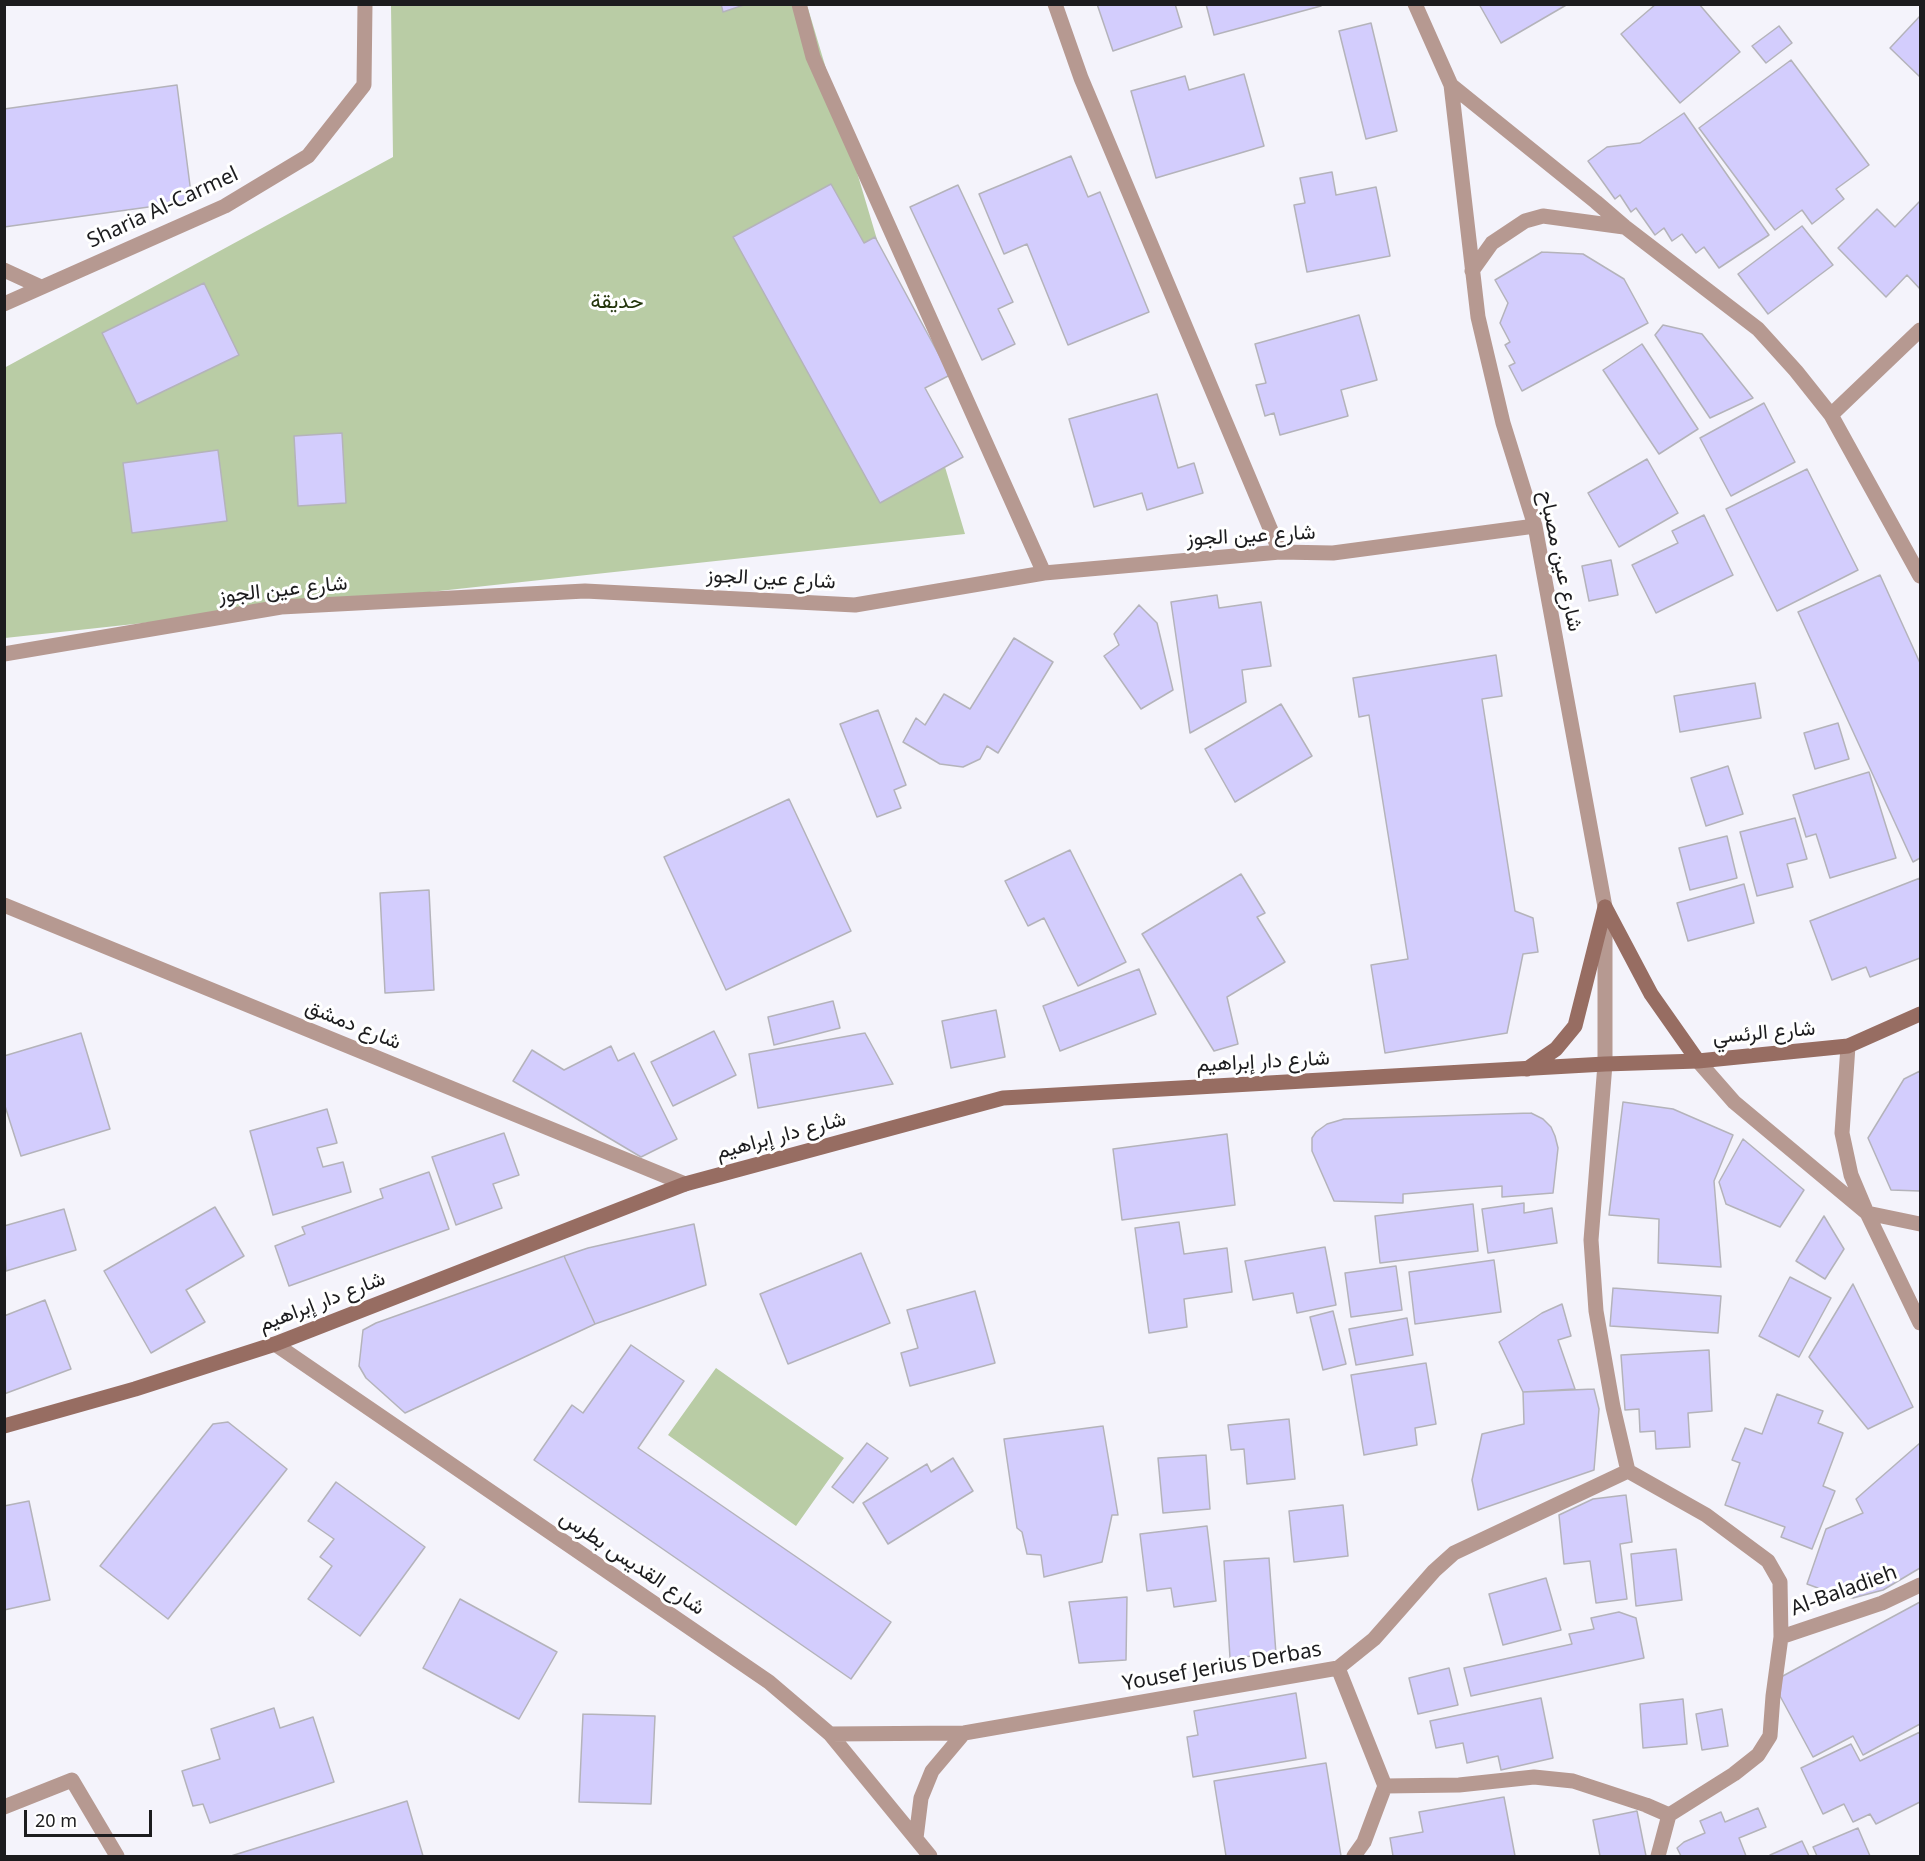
<!DOCTYPE html>
<html>
<head>
<meta charset="utf-8">
<style>
  body { margin:0 }
  #map { position:relative; width:1925px; height:1861px; overflow:hidden; background:#f4f3fb; font-family:"Noto Sans",sans-serif }
  canvas { display:block }
  .frame { position:absolute; inset:0; border:6px solid #1c1c1e; pointer-events:none }
  .scale { position:absolute; left:24px; top:1810px; width:128px; height:27px; box-sizing:border-box; border:3px solid #1c1c1e; border-top:0; padding-left:8px; font-size:18px; line-height:21px; white-space:nowrap; color:#1c1c1e; -webkit-text-stroke:4px #fff; paint-order:stroke }
</style>
</head>
<body>
<div id="map">
<canvas width="1925" height="1861"></canvas>
<div class="frame"></div>
<div class="scale">20 m</div>
</div>
<script>
const ctx = document.querySelector('canvas').getContext('2d');
ctx.lineJoin = 'round';
function fillPath(path, color) { ctx.fillStyle = color; ctx.fill(path, 'evenodd'); }
const poly = rows => new Path2D(rows.map(r => 'M' + r).join(''));
function trace(path, color, width, dash) { ctx.strokeStyle = color; ctx.lineWidth = width; ctx.lineCap = dash ? 'butt' : 'round'; ctx.setLineDash(dash || []); ctx.stroke(path); }
function drawText(font, color, halo, rows, align = 'center') {
  ctx.font = font + ' "Noto Sans",Vazirmatn,sans-serif'; ctx.lineWidth = 6; ctx.setLineDash([]); ctx.textBaseline = 'middle'; ctx.strokeStyle = halo; ctx.fillStyle = color; for (const [text, x, y, turn = 0] of rows) {
    ctx.save(); ctx.translate(x, y); ctx.rotate((+turn || 0) * Math.PI / 180); ctx.textAlign = isNaN(turn) ? turn : align; if (halo) ctx.strokeText(text, 0, 0); ctx.fillText(text, 0, 0); ctx.restore();
  }
}
fillPath(poly([
  [391,5,807,5,965,534,5,638,4,368,393,157],
  [716,1368,844,1458,796,1526,668,1435]
]), '#b9cca5');
const building = poly([
  [721,4,747,4,723,12,721,4],
  [1097,4,1175,4,1182,27,1113,51,1097,4],
  [1206,4,1320,4,1321,6,1214,35,1206,4],
  [1479,4,1568,4,1501,43,1479,4],
  [1656,4,1699,4,1740,52,1680,103,1621,34,1656,4],
  [1920,16,1920,77,1890,48,1920,16],
  [1371,23,1397,131,1366,139,1339,31,1371,23],
  [1779,26,1792,43,1766,63,1752,46,1779,26],
  [1791,60,1869,165,1836,189,1844,199,1812,224,1802,210,1775,230,1699,128,1791,60],
  [1244,74,1264,146,1156,178,1131,91,1185,76,1189,90,1244,74],
  [177,85,192,201,4,227,4,109,177,85],
  [1684,113,1769,235,1719,268,1704,247,1696,253,1682,234,1672,241,1664,228,1655,235,1636,208,1631,212,1620,195,1615,199,1588,161,1607,147,1640,143,1684,113],
  [1071,156,1088,197,1100,192,1149,312,1068,345,1027,244,1004,254,979,194,1071,156],
  [1332,172,1336,195,1376,187,1390,256,1307,272,1294,205,1305,203,1300,178,1332,172],
  [831,184,864,243,875,237,950,375,925,388,963,457,880,503,733,237,831,184],
  [958,185,1013,302,998,309,1015,344,982,360,910,207,958,185],
  [1920,201,1920,289,1907,275,1886,297,1838,248,1877,209,1895,227,1920,201],
  [1802,226,1833,265,1768,314,1738,274,1802,226],
  [1542,252,1583,254,1624,279,1648,323,1522,391,1509,366,1515,363,1505,345,1510,342,1500,323,1508,303,1495,280,1542,252],
  [204,283,239,355,137,404,102,333,204,283],
  [1359,315,1377,380,1341,390,1348,416,1280,435,1274,413,1265,416,1256,385,1266,383,1255,344,1359,315],
  [1663,325,1702,334,1753,398,1710,418,1655,335,1663,325],
  [1642,344,1698,429,1659,454,1603,370,1642,344],
  [1157,394,1178,468,1194,463,1203,493,1147,510,1142,493,1094,507,1069,419,1157,394],
  [1764,403,1795,462,1731,496,1700,438,1764,403],
  [342,433,346,503,298,506,294,436,342,433],
  [218,450,227,521,132,533,123,463,218,450],
  [1647,459,1678,513,1619,547,1588,493,1647,459],
  [1807,469,1858,570,1777,611,1726,509,1807,469],
  [1704,515,1733,575,1656,613,1632,565,1678,543,1672,531,1704,515],
  [1611,560,1618,595,1589,601,1582,566,1611,560],
  [1880,575,1920,663,1920,858,1913,862,1798,612,1880,575],
  [1217,595,1219,608,1261,602,1271,666,1242,670,1246,702,1190,733,1171,602,1217,595],
  [1139,605,1157,623,1173,690,1141,709,1104,656,1119,645,1114,634,1139,605],
  [1014,638,1053,662,998,753,987,746,980,759,963,767,940,764,903,742,916,718,925,725,944,694,970,709,1014,638],
  [1496,655,1502,696,1482,699,1515,911,1533,918,1538,952,1523,954,1507,1033,1385,1053,1371,965,1408,959,1369,715,1359,717,1353,678,1496,655],
  [1755,683,1761,718,1680,732,1674,696,1755,683],
  [1281,704,1312,756,1235,802,1205,749,1281,704],
  [878,710,906,785,894,790,901,808,877,817,840,724,878,710],
  [1838,723,1849,759,1815,769,1804,733,1838,723],
  [1728,766,1743,814,1706,826,1691,778,1728,766],
  [1869,772,1896,858,1830,878,1816,834,1806,837,1793,795,1869,772],
  [789,799,851,931,726,990,664,857,789,799],
  [1795,818,1807,859,1787,864,1793,887,1757,896,1740,832,1795,818],
  [1727,836,1737,878,1690,890,1679,848,1727,836],
  [1070,850,1126,962,1078,986,1044,918,1028,926,1005,881,1070,850],
  [1241,874,1265,913,1257,917,1285,962,1227,997,1238,1044,1214,1051,1142,934,1241,874],
  [1920,878,1920,958,1870,977,1866,967,1832,980,1810,921,1920,878],
  [1744,884,1754,923,1688,941,1677,903,1744,884],
  [429,890,434,990,385,993,380,893,429,890],
  [1139,969,1156,1014,1060,1051,1043,1006,1139,969],
  [833,1001,840,1028,774,1045,768,1017,833,1001],
  [996,1010,1005,1057,951,1068,942,1021,996,1010],
  [714,1031,736,1075,673,1106,651,1062,714,1031],
  [81,1033,110,1129,21,1156,4,1103,4,1056,81,1033],
  [865,1033,893,1084,758,1108,749,1054,865,1033],
  [611,1046,618,1061,634,1053,677,1139,641,1157,513,1081,532,1050,564,1070,611,1046],
  [1920,1071,1920,1191,1891,1190,1868,1138,1904,1079,1920,1071],
  [1623,1102,1673,1109,1733,1135,1714,1181,1721,1267,1658,1263,1659,1219,1609,1215,1623,1102],
  [327,1109,337,1143,317,1148,323,1167,343,1162,351,1192,273,1215,250,1131,327,1109],
  [1531,1113,1543,1119,1551,1127,1555,1136,1558,1148,1553,1193,1502,1197,1502,1186,1403,1194,1403,1203,1334,1201,1312,1151,1312,1138,1316,1132,1327,1124,1344,1119,1531,1113],
  [504,1133,519,1175,493,1184,502,1208,456,1225,432,1157,504,1133],
  [1227,1134,1235,1205,1122,1220,1113,1149,1227,1134],
  [1743,1139,1804,1190,1780,1227,1726,1204,1719,1182,1743,1139],
  [429,1172,449,1229,289,1286,275,1246,305,1234,302,1227,383,1198,380,1189,429,1172],
  [1524,1203,1524,1213,1552,1208,1557,1243,1488,1253,1482,1209,1524,1203],
  [1473,1204,1478,1251,1380,1263,1375,1216,1473,1204],
  [215,1207,244,1256,186,1290,205,1322,151,1353,104,1271,215,1207],
  [64,1209,76,1250,6,1271,4,1226,64,1209],
  [1824,1216,1844,1249,1825,1279,1796,1261,1824,1216],
  [1179,1222,1184,1254,1227,1248,1232,1292,1184,1299,1187,1327,1149,1333,1135,1228,1179,1222],
  [694,1224,706,1285,595,1324,564,1256,588,1248,694,1224],
  [1325,1247,1336,1305,1297,1313,1293,1293,1253,1300,1245,1261,1325,1247],
  [861,1253,890,1323,788,1364,760,1294,861,1253],
  [564,1256,595,1324,405,1413,366,1378,359,1366,363,1330,376,1323,564,1256],
  [1494,1260,1501,1312,1415,1324,1409,1272,1494,1260],
  [1396,1266,1402,1310,1351,1317,1345,1273,1396,1266],
  [1790,1277,1831,1298,1799,1357,1759,1336,1790,1277],
  [1853,1284,1913,1407,1868,1429,1809,1357,1853,1284],
  [1613,1288,1721,1296,1718,1333,1610,1326,1613,1288],
  [975,1291,995,1363,910,1386,901,1353,918,1348,907,1310,975,1291],
  [45,1300,71,1369,4,1394,4,1316,45,1300],
  [1562,1304,1571,1336,1558,1340,1575,1389,1523,1392,1499,1342,1542,1313,1562,1304],
  [1333,1311,1346,1364,1323,1370,1310,1317,1333,1311],
  [1407,1318,1413,1355,1356,1365,1349,1329,1407,1318],
  [631,1345,684,1381,638,1448,891,1622,851,1679,534,1460,572,1405,583,1413,631,1345],
  [1709,1350,1712,1411,1688,1413,1690,1447,1656,1449,1655,1431,1640,1432,1639,1409,1625,1410,1621,1355,1709,1350],
  [1426,1363,1436,1424,1415,1428,1417,1445,1364,1455,1351,1375,1426,1363],
  [1594,1389,1599,1409,1594,1470,1478,1510,1472,1480,1482,1434,1524,1424,1523,1392,1594,1389],
  [1777,1394,1823,1411,1818,1423,1843,1433,1823,1486,1835,1491,1812,1549,1781,1537,1785,1527,1725,1505,1740,1463,1732,1460,1745,1428,1762,1434,1777,1394],
  [1289,1419,1295,1479,1247,1484,1244,1449,1231,1450,1228,1425,1289,1419],
  [228,1422,287,1469,168,1619,100,1566,213,1424,228,1422],
  [1103,1426,1118,1515,1112,1515,1102,1562,1044,1577,1041,1555,1027,1554,1022,1532,1017,1528,1004,1439,1103,1426],
  [867,1443,888,1458,853,1503,832,1487,867,1443],
  [1920,1443,1920,1568,1883,1590,1853,1598,1837,1595,1807,1584,1826,1529,1863,1513,1856,1499,1920,1443],
  [1206,1455,1210,1509,1163,1513,1158,1458,1206,1455],
  [953,1458,973,1491,888,1544,863,1503,927,1464,931,1472,953,1458],
  [336,1482,425,1547,360,1636,308,1599,332,1566,320,1557,334,1539,308,1521,336,1482],
  [1626,1495,1632,1542,1620,1544,1627,1599,1596,1603,1590,1561,1564,1564,1559,1515,1593,1499,1626,1495],
  [29,1501,50,1600,4,1610,4,1506,29,1501],
  [1343,1505,1348,1556,1294,1562,1289,1511,1343,1505],
  [1207,1526,1216,1601,1174,1607,1171,1588,1147,1591,1140,1534,1207,1526],
  [1676,1549,1682,1600,1636,1606,1631,1554,1676,1549],
  [1269,1558,1276,1654,1230,1658,1224,1561,1269,1558],
  [1546,1578,1561,1630,1503,1645,1489,1594,1546,1578],
  [1127,1597,1126,1660,1079,1663,1069,1602,1127,1597],
  [460,1599,557,1652,519,1719,423,1668,460,1599],
  [1920,1602,1920,1724,1863,1755,1853,1736,1813,1757,1780,1696,1781,1677,1920,1602],
  [1619,1612,1636,1618,1644,1658,1471,1696,1464,1668,1572,1644,1569,1634,1594,1629,1591,1618,1619,1612],
  [1449,1668,1458,1705,1418,1714,1409,1678,1449,1668],
  [1296,1693,1306,1758,1193,1777,1187,1737,1198,1735,1194,1711,1296,1693],
  [1541,1698,1553,1758,1501,1770,1498,1756,1467,1763,1463,1743,1436,1748,1430,1721,1541,1698],
  [1683,1699,1687,1744,1643,1748,1640,1704,1683,1699],
  [274,1708,280,1728,313,1717,334,1782,210,1823,203,1804,193,1806,182,1771,220,1759,211,1729,274,1708],
  [1722,1709,1728,1746,1702,1750,1696,1714,1722,1709],
  [583,1714,655,1716,651,1804,579,1802,583,1714],
  [1920,1732,1920,1802,1876,1824,1870,1814,1853,1822,1844,1804,1823,1814,1801,1768,1851,1744,1860,1761,1920,1732],
  [1326,1763,1341,1856,1226,1856,1214,1781,1326,1763],
  [1504,1797,1515,1856,1393,1856,1390,1838,1423,1832,1419,1812,1504,1797],
  [407,1801,423,1856,231,1856,407,1801],
  [1758,1808,1766,1827,1739,1838,1746,1856,1681,1856,1677,1848,1684,1842,1705,1833,1700,1821,1721,1812,1725,1822,1758,1808],
  [1637,1811,1646,1856,1600,1856,1593,1820,1637,1811],
  [1858,1828,1870,1856,1817,1856,1813,1847,1858,1828],
  [1802,1841,1809,1856,1770,1856,1770,1855,1802,1841]
]);
fillPath(building, '#d3cdfd');
trace(building, '#b4b3ba', 1.5);
trace(poly([
  [799,4,813,57,1044,573],
  [1055,4,1081,78,1280,552],
  [1451,85,1596,202,1625,227,1758,329,1796,371,1831,415,1920,576],
  [4,270,41,287],
  [1472,271,1492,243,1525,221,1543,216,1624,227],
  [4,304,225,206,308,156,364,85,365,4],
  [1831,415,1920,330],
  [4,654,281,607,585,591,855,605,1044,573,1280,552,1333,553,1535,526],
  [4,905,685,1184],
  [1848,1046,1842,1133,1851,1175,1867,1213,1920,1323],
  [1698,1061,1734,1102,1867,1213,1920,1224],
  [275,1344,769,1682,830,1734,930,1856],
  [1781,1637,1882,1603,1920,1585],
  [1338,1668,1385,1786,1364,1842,1354,1856],
  [830,1734,964,1733,1338,1668,1374,1639,1434,1571,1454,1553,1628,1471],
  [1385,1786,1459,1785,1534,1777,1573,1781,1646,1805,1669,1815,1734,1774,1758,1755,1770,1736,1773,1696,1781,1637,1780,1582,1768,1561,1706,1515,1628,1471,1613,1407,1596,1311,1591,1240,1605,1064,1605,907,1535,526,1503,423,1478,317,1451,85,1415,4],
  [4,1807,72,1780,117,1856],
  [916,1838,921,1798,932,1771,964,1733],
  [1658,1856,1669,1815]
]), '#b69991', 15);
trace(poly([
  [1605,907,1651,994,1698,1061],
  [1527,1069,1556,1049,1575,1026,1605,907],
  [4,1426,135,1389,275,1344,685,1184,1003,1098,1605,1064,1698,1061,1848,1046,1920,1014]
]), '#976d62', 15);
drawText('21px', '#1c1c1e', '#fff', [
  ["Sharia Al-Carmel",163,208,-25],
  ["شارع عين الجوز",1251,536,-3],
  ["شارع عين مصباح",1560,561,78],
  ["شارع عين الجوز",771,579,3],
  ["شارع عين الجوز",283,590,-6],
  ["شارع دمشق",353,1025,22],
  ["شارع الرئسي",1764,1033,-5],
  ["شارع دار إبراهيم",1263,1062,-3],
  ["شارع دار إبراهيم",781,1136,-15],
  ["شارع دار إبراهيم",322,1302,-21],
  ["شارع القديس بطرس",632,1563,34],
  ["Al-Baladieh",1844,1591,-20],
  ["Yousef Jerius Derbas",1222,1667,-10]
]);
drawText('21px', '#23350b', '#fff', [
  ["حديقة",617,302]
]);
</script>
</body>
</html>
